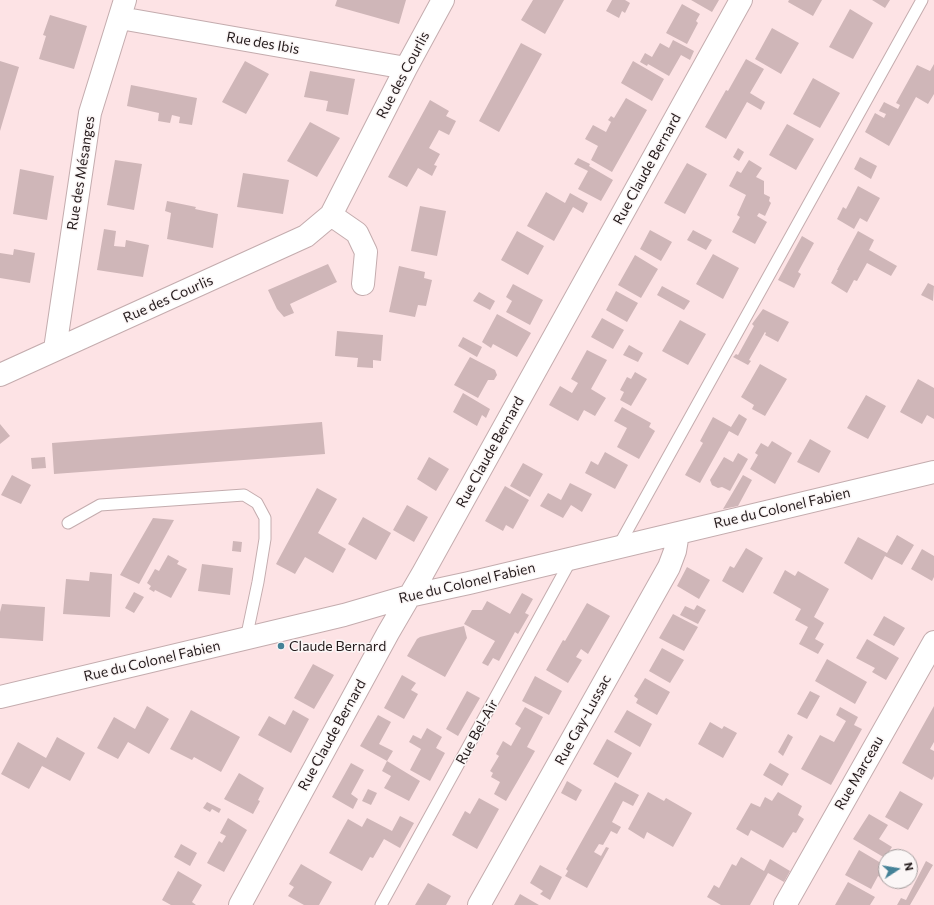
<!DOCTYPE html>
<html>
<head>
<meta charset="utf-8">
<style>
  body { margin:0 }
  #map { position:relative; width:934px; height:905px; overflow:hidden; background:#fde3e5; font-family:Commissioner,sans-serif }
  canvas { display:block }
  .north { position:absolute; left:878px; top:849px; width:40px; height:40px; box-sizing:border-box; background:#fbf6f6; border:1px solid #a59e9e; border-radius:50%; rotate:78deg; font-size:11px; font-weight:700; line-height:16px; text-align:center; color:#231a1b }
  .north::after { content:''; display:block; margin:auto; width:14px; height:18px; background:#448297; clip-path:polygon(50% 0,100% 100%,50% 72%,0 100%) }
</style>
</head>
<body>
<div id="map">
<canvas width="934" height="905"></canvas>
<div class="north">N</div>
</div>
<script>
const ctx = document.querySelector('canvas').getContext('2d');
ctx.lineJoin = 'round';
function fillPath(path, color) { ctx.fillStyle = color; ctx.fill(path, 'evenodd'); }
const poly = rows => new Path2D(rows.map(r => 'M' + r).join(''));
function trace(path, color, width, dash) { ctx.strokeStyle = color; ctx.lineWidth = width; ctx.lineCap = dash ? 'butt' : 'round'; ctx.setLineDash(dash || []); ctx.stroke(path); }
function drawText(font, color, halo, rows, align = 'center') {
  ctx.font = font + ' Commissioner,sans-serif'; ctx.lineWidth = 3; ctx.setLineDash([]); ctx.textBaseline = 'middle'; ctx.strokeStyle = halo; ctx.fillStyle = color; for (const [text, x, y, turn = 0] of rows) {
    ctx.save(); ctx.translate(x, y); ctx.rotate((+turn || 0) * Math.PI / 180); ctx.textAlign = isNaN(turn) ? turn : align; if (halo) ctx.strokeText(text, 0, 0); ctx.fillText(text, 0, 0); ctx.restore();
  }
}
fillPath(poly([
  [337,0,406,0,399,24,335,6],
  [533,0,564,0,545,34,521,20],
  [612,0,625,0,630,3,625,13,622,11,619,18,606,11],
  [691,0,719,0,712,12],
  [789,0,822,0,813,16,788,2],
  [872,0,890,0,885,8],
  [682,4,700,14,696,21,698,23,687,44,666,33],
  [850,9,873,23,853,59,829,47],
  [50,15,87,26,74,69,39,59,46,36,43,35],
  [772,28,799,43,781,74,755,59],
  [673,40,694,51,690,60,681,55,669,76,648,64,647,66,640,62,645,53,652,57,660,43,669,48],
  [521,43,542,54,499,132,479,121],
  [746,59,764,69,750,93,765,102,761,110,747,102,726,139,705,127,726,90,728,91],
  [0,61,19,67,0,131],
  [245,61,269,74,246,114,222,102],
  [633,61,664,79,652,101,621,83],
  [934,64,934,94,928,104,916,97,889,146,865,132,875,113,884,118,886,114,879,111,884,102,898,109,900,105,896,103,917,65,930,71],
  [310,71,355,79,348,115,326,111,328,101,304,97],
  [813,78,840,93,820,128,793,114],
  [131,85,197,98,192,125,179,123,180,117,172,115,170,123,158,121,159,113,127,106],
  [626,98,647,110,612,172,591,160,598,146,585,139,593,125,606,132,611,122,608,120,611,116,614,118],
  [430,100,449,111,446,116,456,121,449,135,439,130,429,148,440,154,434,165,437,166,432,176,418,168,407,187,388,177],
  [310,122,340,138,317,177,287,161],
  [787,124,814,139,796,170,769,155],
  [738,148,744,152,739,161,733,157],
  [860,157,877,166,871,179,854,169],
  [578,158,590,164,589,166,613,180,601,201,578,189,588,171,574,164],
  [115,160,142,164,134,210,107,205],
  [749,160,762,168,756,177,764,181,764,194,770,197,769,201,771,203,765,216,759,213,757,216,767,222,755,244,732,232,740,217,737,215,746,195,729,186,737,171,741,173],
  [687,163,707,174,685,214,664,203],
  [20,169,54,176,47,220,13,214],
  [243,173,289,180,283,214,237,207],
  [858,186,880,198,867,222,860,218,854,229,837,219,843,207,846,209],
  [546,192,565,203,570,193,588,203,583,213,573,207,554,241,527,226],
  [167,201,196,207,195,209,218,214,213,248,167,239,171,213,165,211],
  [420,206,446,211,437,256,411,251],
  [104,229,116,231,114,246,125,247,126,240,149,245,143,277,97,270],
  [650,230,672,242,661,261,640,249],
  [693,230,712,240,706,250,687,240],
  [517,231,544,246,528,275,501,260],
  [858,231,874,240,869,250,897,266,891,276,867,263,857,281,854,280,847,293,831,283,838,270,837,270],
  [802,236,814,243,798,272,801,274,794,288,778,280],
  [14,249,35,253,30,283,0,278,0,253,13,255],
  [713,254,739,268,723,299,696,284],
  [635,255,658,269,641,298,618,285],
  [328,264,337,282,290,304,294,313,284,317,277,309,268,290],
  [399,266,425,272,424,278,432,280,426,306,418,305,415,317,389,312],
  [928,283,934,286,933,301,921,295],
  [513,284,543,300,530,325,506,312,512,301,506,297],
  [662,286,690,301,684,310,657,295],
  [616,291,638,303,627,322,606,310],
  [479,292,495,301,490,310,473,301],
  [763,309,789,322,778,342,765,335,766,333,765,332,749,360,751,361,748,365,733,357,736,354,738,355,754,326,752,324],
  [497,314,531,333,517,357,493,344,491,348,482,342],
  [602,318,624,330,613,349,591,337],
  [680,320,706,334,688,365,662,351],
  [337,331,383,335,381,361,373,360,373,368,357,367,358,358,335,356],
  [463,337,482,347,477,357,458,346],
  [629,345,643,353,638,362,623,355],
  [587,350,607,360,591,389,606,398,595,416,584,410,578,421,549,405,560,386,572,393,578,383,571,379],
  [470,357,495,370,497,375,494,380,488,380,478,398,454,385],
  [760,364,787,379,765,416,752,409,754,405,741,397],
  [635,372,647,379,631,406,620,400,624,392,620,390,627,377,631,379],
  [918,379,934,388,934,419,927,415,922,424,900,412],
  [463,393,490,409,486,418,482,415,477,426,453,412],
  [866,395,886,406,868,439,847,428],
  [622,407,651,423,649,427,655,431,639,459,617,447,627,428,614,421],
  [739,414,747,419,738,436,729,431,700,483,685,475,703,443,700,441,713,417,731,427],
  [322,422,325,454,54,474,52,443],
  [0,424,10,436,0,444],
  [810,439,831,451,819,473,797,462],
  [772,441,792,453,775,484,750,469,758,455,755,453,761,443,768,447],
  [605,452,628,465,615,489,585,473,591,461,598,465],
  [738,453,748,459,730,491,722,487,718,488,712,485,710,480,724,457,733,462],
  [45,457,46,468,32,469,31,458],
  [429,457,449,469,436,491,417,479],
  [523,463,543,474,530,497,510,486],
  [12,475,31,485,21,504,1,495],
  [743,475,752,480,738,506,723,509],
  [570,483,592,494,582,512,571,505,563,518,540,506,548,493,561,500],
  [505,486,529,500,513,529,506,525,503,531,485,521],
  [317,488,337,499,318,533,346,549,333,573,305,557,295,574,276,564],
  [407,505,428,517,414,542,393,530],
  [363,517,391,533,376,560,348,544],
  [153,518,174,520,139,584,120,575],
  [897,535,914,545,902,565,885,556,872,580,844,563,858,537,887,553],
  [233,541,242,542,241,552,232,551],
  [746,548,763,558,743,593,722,581,730,566,734,568],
  [922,549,934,556,934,577,932,581,911,569],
  [168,555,179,561,177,564,187,569,171,598,155,590,154,592,149,589,151,586,147,583,155,569,159,571],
  [202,564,233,568,230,595,198,591],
  [687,567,710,580,699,599,677,586],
  [785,570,795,576,798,571,829,589,814,617,824,623,815,639,824,644,818,654,799,644,808,627,795,620,801,609,773,593],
  [90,572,112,574,110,617,63,614,66,579,89,581],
  [134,592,144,597,134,613,125,608],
  [522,593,533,599,525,613,529,615,518,634,515,632,499,661,493,658,488,666,482,663,495,641,464,624,472,610,482,610,487,601,510,614],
  [587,603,610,616,588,654,581,649,576,657,582,660,568,683,546,670,563,640,565,641],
  [2,604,45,607,43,641,0,638,0,612],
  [697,605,706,610,698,624,680,615,685,606,694,610],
  [673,614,698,627,684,651,659,638],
  [884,616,905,628,894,646,873,635],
  [464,626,467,638,445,677,407,656,417,639,420,637],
  [867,639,899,658,886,680,872,672,875,668,856,658],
  [662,648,684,660,670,683,649,671],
  [827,659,867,682,855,704,815,681],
  [313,664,334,675,314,709,294,698],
  [402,675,416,683,411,690,418,694,404,719,384,708],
  [535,676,562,691,549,715,522,701],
  [645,678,670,692,657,715,636,703,638,699,634,696],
  [467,691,480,698,458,736,446,729],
  [810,691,820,696,807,719,797,714],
  [147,706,169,719,149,754,128,742,118,759,97,748,114,717,135,729],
  [934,706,934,742,930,749,934,751,934,776,932,780,902,763],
  [525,707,543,717,527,747,535,751,506,801,494,794,500,782,491,777,493,773,490,771,499,756,496,754,503,741,511,746,521,728,515,724],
  [840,707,858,717,854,725,862,729,831,785,801,769,820,735,834,742,846,721,836,715],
  [191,710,240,737,221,772,194,757,192,760,170,749],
  [293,710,309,719,291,753,258,735,269,716,285,725],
  [627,710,652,724,640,747,614,732],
  [378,715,391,722,379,744,393,751,387,761,360,746],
  [710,722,722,729,724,726,737,733,723,758,698,744],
  [427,728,442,737,436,748,445,753,430,781,410,770,421,749,409,742,413,735,421,739],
  [788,734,793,737,783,756,778,752],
  [57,737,85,753,70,781,42,766,29,789,1,774,18,742,46,758],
  [607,739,632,753,618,778,593,764],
  [387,761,420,781,409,801,384,788,391,776,382,771],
  [351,763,364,770,351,794,358,799,353,809,332,797],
  [770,763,789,774,782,786,763,775],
  [239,773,264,788,258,800,260,801,253,814,224,799],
  [567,781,582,790,576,801,561,793],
  [615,782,639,795,633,806,623,801,612,822,621,827,617,834,611,831,603,845,599,844,594,852,601,856,606,847,609,848,587,888,565,876,568,871,566,869],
  [368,789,377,793,371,805,362,801],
  [900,791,923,804,908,830,885,817],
  [648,792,664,801,666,798,692,813,673,847,647,832,644,839,628,829],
  [778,792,802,806,798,815,804,819,796,833,793,832,783,848,751,830,748,836,736,829,751,803,760,807,765,797,772,801],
  [479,798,499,809,477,849,452,835,465,811,470,814],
  [207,802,221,809,219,813,212,809,210,812,203,808],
  [869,814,888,825,879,839,892,847,885,858,853,839],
  [400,816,414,823,400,848,384,839,373,858,370,857,362,871,329,853,348,819,362,827,367,818,392,831],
  [228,818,247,830,224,872,207,863,219,841,222,843,226,836,220,833],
  [181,844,197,853,190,866,174,857],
  [859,850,886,866,886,880,878,876,871,889,845,875],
  [741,857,764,871,770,859,790,871,784,882,768,873,750,905,721,905,707,897,714,885,719,888,732,864,736,866],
  [926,861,933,865,910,905,897,905,901,898,906,900],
  [301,864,332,882,319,905,304,905,288,896,294,887,289,884],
  [540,865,562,877,550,900,540,894,543,891,530,883],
  [178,871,202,885,192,902,196,905,171,905,162,900],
  [848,882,875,897,870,905,835,905],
  [428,883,451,896,446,905,415,905],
  [520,894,539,905,514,905]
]), '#cfb6b8');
const lane = poly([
  [68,523,100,505,244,495,257,503,265,518,265,539,258,582,246,639],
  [618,547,922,0],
  [381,905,572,558]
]);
const street = poly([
  [120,18,406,68],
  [331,215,357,233,366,252,363,284],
  [55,349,90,113,125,0],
  [0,375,306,236,331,215,406,68,443,0],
  [0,697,344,615,409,596,469,583,934,472],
  [240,905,388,633,423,573,741,0],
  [479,905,669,567,675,551,678,533],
  [785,905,934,642]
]);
trace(lane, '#c4acae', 13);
trace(street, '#c4acae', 24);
trace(lane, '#fff', 11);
trace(street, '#fff', 22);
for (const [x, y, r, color] of [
  [281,646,4,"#448297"]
]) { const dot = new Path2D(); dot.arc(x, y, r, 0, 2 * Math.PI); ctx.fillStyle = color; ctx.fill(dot); trace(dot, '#fbf6f6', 1.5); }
drawText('14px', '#231a1b', '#fbf6f6', [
  ["Rue des Ibis",263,43,10],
  ["Rue des Courlis",403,75,-62],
  ["Rue Claude Bernard",647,169,-61],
  ["Rue des Mésanges",81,173,-81],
  ["Rue des Courlis",168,299,-24],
  ["Rue Claude Bernard",490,452,-61],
  ["Rue du Colonel Fabien",782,508,-13],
  ["Rue du Colonel Fabien",467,583,-13],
  ["Rue du Colonel Fabien",152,661,-13],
  ["Rue Gay-Lussac",583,720,-61],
  ["Rue Bel-Air",477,732,-61],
  ["Rue Claude Bernard",332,735,-61],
  ["Rue Marceau",859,773,-60]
]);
drawText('14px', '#231a1b', '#fbf6f6', [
  ["Claude Bernard",289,646]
], 'left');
</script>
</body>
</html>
